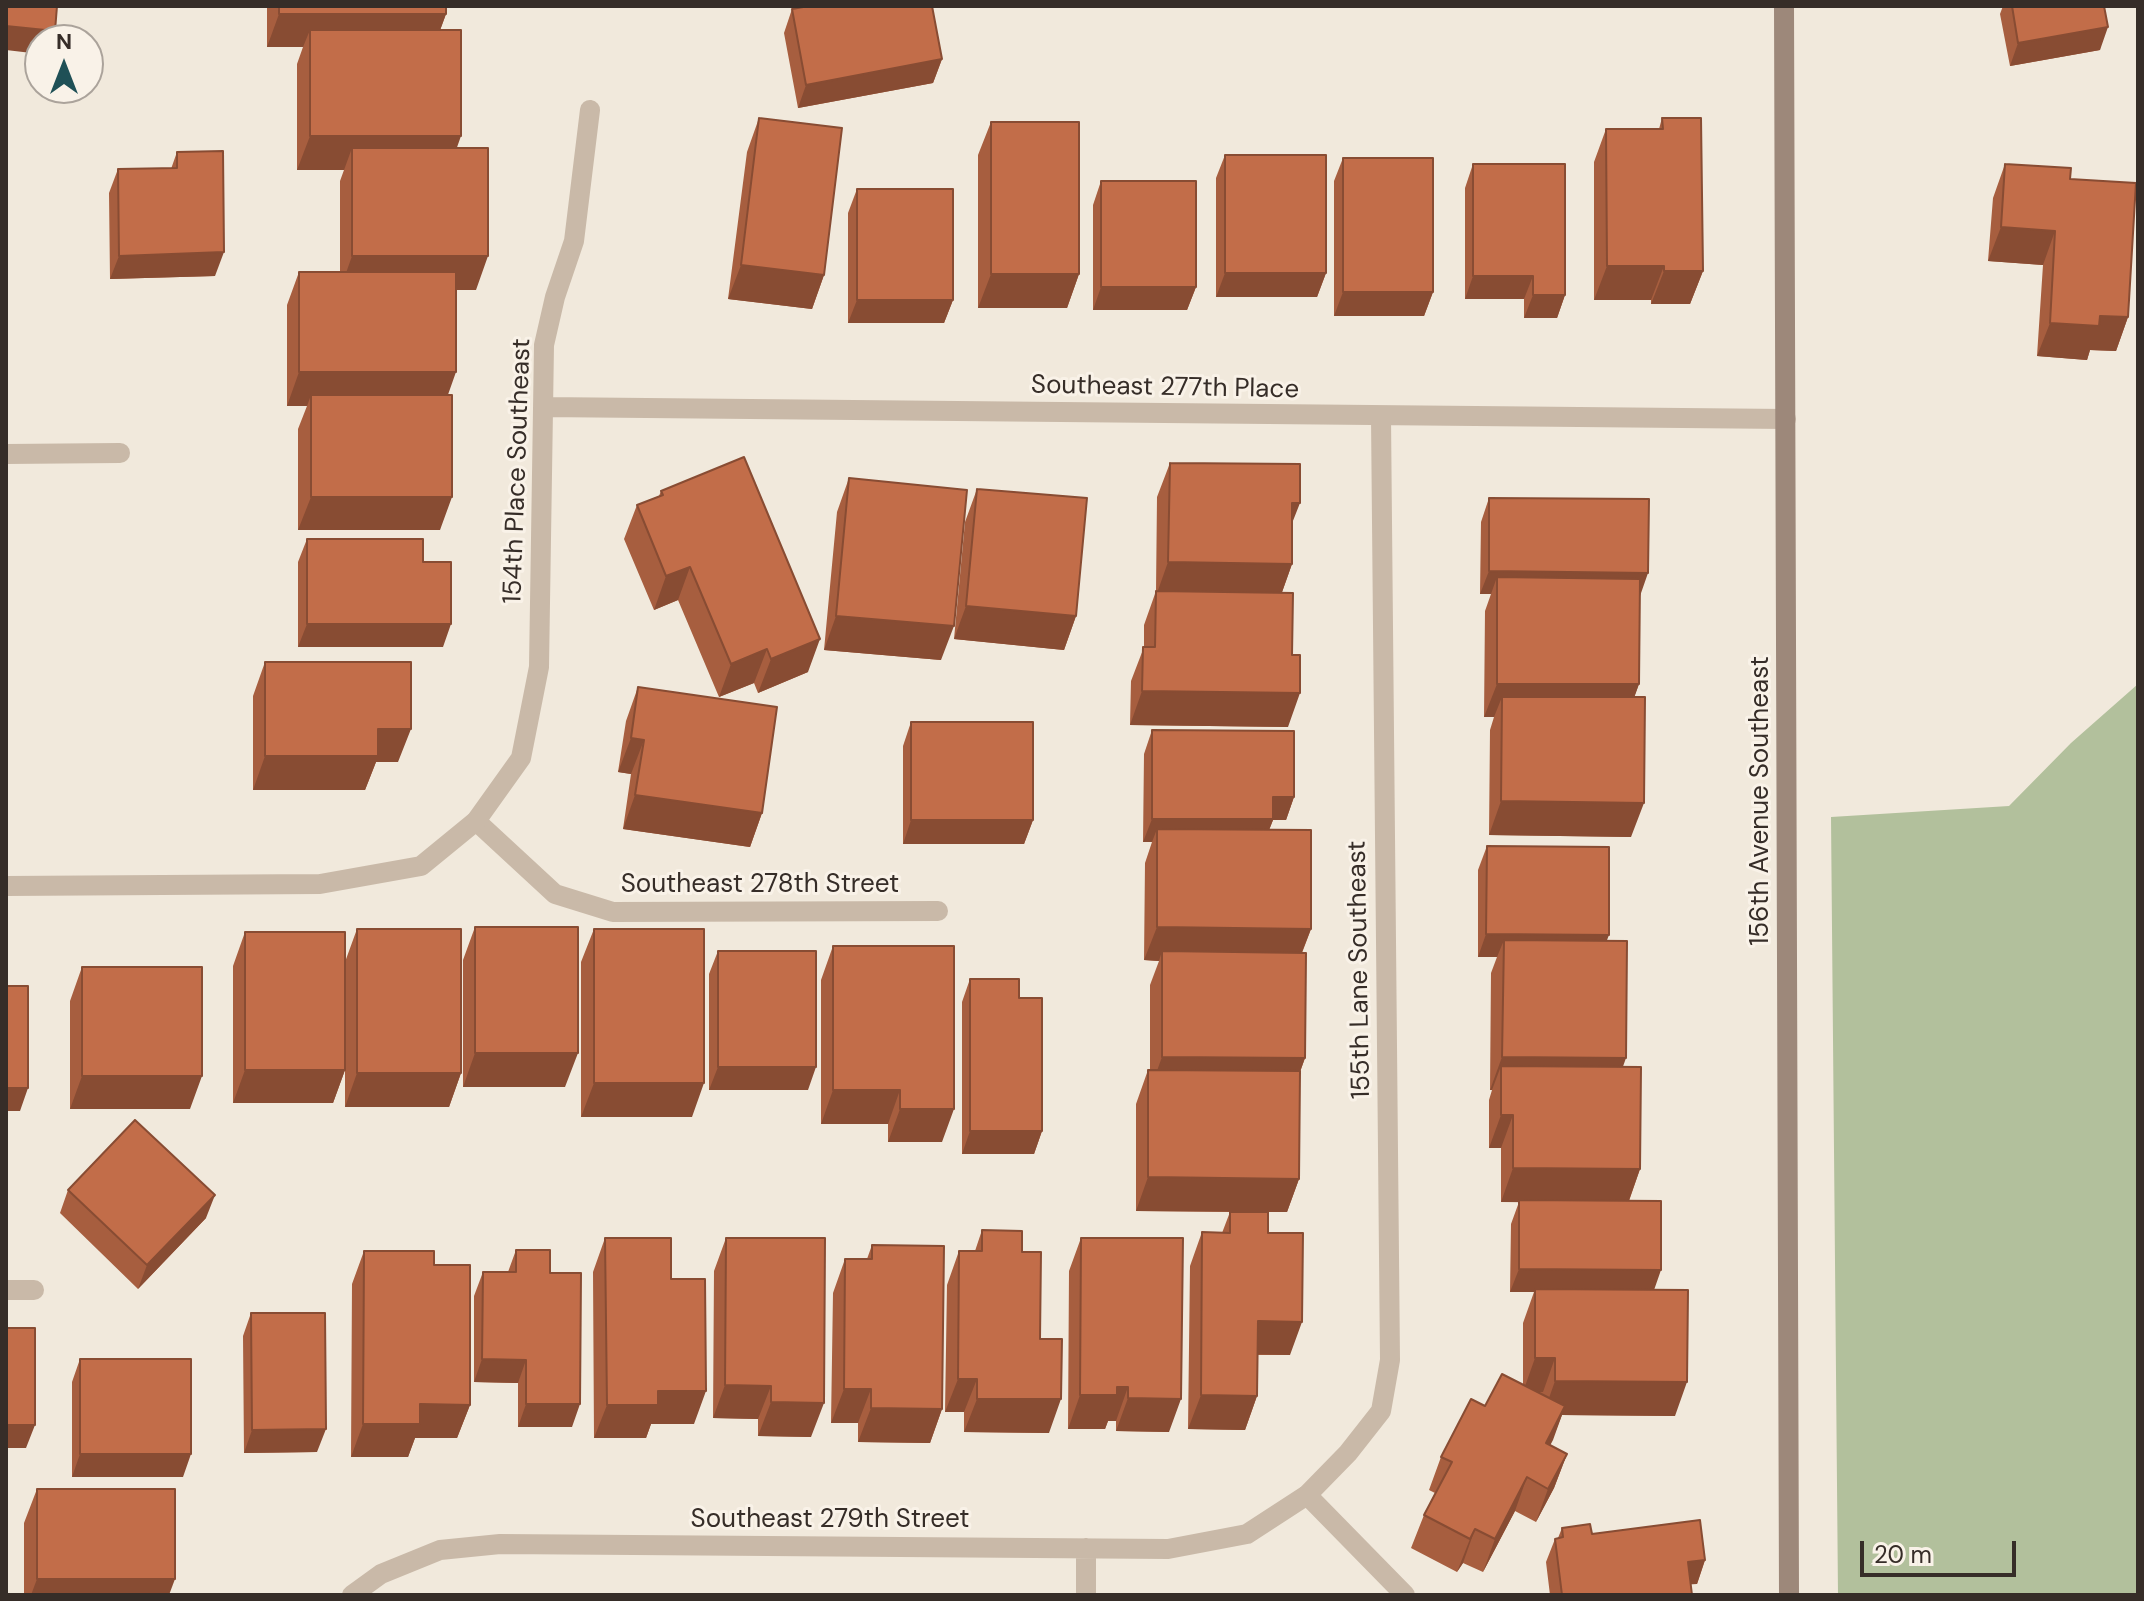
<!DOCTYPE html>
<html>
<head>
<meta charset="utf-8">
<style>
  body { margin:0 }
  #map { position:relative; width:2144px; height:1601px; overflow:hidden; background:#f1e9dc; font-family:"DM Sans",sans-serif }
  canvas { display:block }
  .frame { position:absolute; inset:0; border:8px solid #362d28; pointer-events:none }
  .north { position:absolute; left:24px; top:24px; width:80px; height:80px; box-sizing:border-box; background:#f9f2e8; border:2px solid #aba39b; border-radius:50%; rotate:0deg; font-size:22px; font-weight:700; line-height:32px; text-align:center; color:#362d28 }
  .north::after { content:''; display:block; margin:auto; width:28px; height:36px; background:#1f5056; clip-path:polygon(50% 0,100% 100%,50% 72%,0 100%) }
  .scale { position:absolute; left:1860px; top:1541px; width:156px; height:36px; box-sizing:border-box; border:4px solid #362d28; border-top:0; padding-left:10px; font-size:24px; line-height:28px; white-space:nowrap; color:#362d28; -webkit-text-stroke:6px #f9f2e8; paint-order:stroke }
</style>
</head>
<body>
<div id="map">
<canvas width="2144" height="1601"></canvas>
<div class="frame"></div>
<div class="north">N</div>
<div class="scale">20 m</div>
</div>
<script>
const ctx = document.querySelector('canvas').getContext('2d');
ctx.lineJoin = 'round';
function fillPath(path, color) { ctx.fillStyle = color; ctx.fill(path, 'evenodd'); }
const poly = rows => new Path2D(rows.map(r => 'M' + r).join(''));
function trace(path, color, width, dash) { ctx.strokeStyle = color; ctx.lineWidth = width; ctx.lineCap = dash ? 'butt' : 'round'; ctx.setLineDash(dash || []); ctx.stroke(path); }
function drawText(font, color, halo, rows, align = 'center') {
  ctx.font = font + ' "DM Sans",sans-serif'; ctx.lineWidth = 6; ctx.setLineDash([]); ctx.textBaseline = 'middle'; ctx.strokeStyle = halo; ctx.fillStyle = color; for (const [text, x, y, turn = 0] of rows) {
    ctx.save(); ctx.translate(x, y); ctx.rotate((+turn || 0) * Math.PI / 180); ctx.textAlign = isNaN(turn) ? turn : align; if (halo) ctx.strokeText(text, 0, 0); ctx.fillText(text, 0, 0); ctx.restore();
  }
}
fillPath(poly([
  [2138,684,2138,1595,1838,1595,1831,817,2009,806,2071,743]
]), '#b2c09c');
trace(poly([
  [476,821,555,894,613,912,938,911],
  [6,1290,34,1290],
  [1307,1495,1405,1595]
]), '#c9b9a8', 20);
trace(poly([
  [543,407,1786,419],
  [6,454,120,453],
  [6,886,320,884,421,866,476,821,521,758,539,667,544,345,555,297,574,241,590,110],
  [1086,1548,1086,1595],
  [352,1595,381,1574,440,1550,500,1544,1168,1549,1247,1534,1307,1495,1348,1453,1381,1411,1390,1360,1381,417]
]), '#c9b9a8', 20);
trace(poly([
  [1784,6,1789,1595]
]), '#9d887a', 20);
fillPath(poly([
  [267,6,446,6,446,14,440,30,476,290,456,290,447,395,440,530,298,530,298,429,307,406,287,406,287,305,299,272,340,272,340,181,344,170,297,170,297,64,303,47,267,47],
  [2003,6,2104,6,2100,50,2010,66,2000,14],
  [792,9,942,59,933,83,798,108,784,33],
  [759,118,824,275,812,309,728,299,747,152],
  [1662,118,1703,271,1690,304,1651,304,1651,300,1594,300,1594,162,1606,129,1659,129],
  [991,122,1079,274,1067,308,978,308,978,155],
  [177,152,215,276,110,279,109,193,118,169,171,169],
  [1225,155,1326,273,1317,297,1216,297,1216,178],
  [1343,158,1433,292,1424,316,1334,316,1334,181],
  [1473,164,1565,295,1557,318,1524,318,1524,299,1465,299,1465,188],
  [2005,164,2070,179,2128,317,2116,351,2090,350,2087,360,2037,356,2043,265,1988,261,1993,198],
  [1101,181,1196,287,1187,310,1093,310,1093,205],
  [857,189,953,300,944,323,848,323,848,213],
  [1170,463,1292,523,1292,564,1282,592,1288,727,1130,725,1131,681,1144,647,1144,625,1156,591,1157,497],
  [849,478,941,660,824,650,837,512],
  [977,489,1076,616,1064,650,954,639,965,522],
  [661,491,808,672,758,693,754,683,719,697,678,600,654,610,624,539,637,505,659,496],
  [1489,498,1640,595,1639,684,1634,697,1631,837,1489,835,1490,730,1494,717,1484,717,1485,611,1491,594,1480,594,1481,522],
  [307,539,423,562,443,647,298,647,298,562],
  [265,662,398,762,376,762,365,790,253,790,253,696],
  [638,687,762,813,750,847,623,829,631,774,618,772,626,721],
  [911,722,1033,820,1024,844,903,844,903,746],
  [1152,730,1294,797,1286,820,1273,820,1269,830,1311,929,1302,953,1305,1058,1300,1072,1299,1179,1287,1212,1246,1212,1268,1233,1290,1355,1258,1355,1257,1396,1245,1430,1188,1429,1190,1266,1202,1232,1222,1233,1230,1212,1136,1211,1136,1104,1148,1070,1150,1070,1150,985,1159,961,1144,960,1145,863,1152,842,1143,842,1144,754],
  [1487,846,1607,940,1623,1067,1640,1169,1629,1201,1654,1290,1675,1416,1562,1415,1550,1445,1567,1454,1554,1488,1536,1522,1515,1511,1483,1572,1463,1563,1457,1572,1411,1548,1424,1515,1435,1493,1429,1490,1441,1457,1485,1406,1523,1385,1523,1323,1534,1292,1510,1292,1511,1224,1519,1202,1501,1202,1501,1148,1489,1148,1489,1100,1492,1090,1490,1090,1491,973,1497,957,1478,957,1478,870],
  [475,927,565,1087,463,1087,463,960],
  [357,929,461,1073,449,1107,345,1107,345,962],
  [594,929,692,1117,581,1117,581,962],
  [245,932,345,1070,333,1103,233,1103,233,966],
  [833,946,942,1142,888,1142,888,1124,821,1124,821,980],
  [718,951,808,1090,709,1090,709,974],
  [82,967,190,1109,70,1109,70,1001],
  [970,979,1019,998,1042,1131,1034,1154,962,1154,962,1002],
  [68,1190,206,1218,138,1289,60,1213],
  [982,1230,1022,1252,1040,1339,1049,1433,964,1432,964,1412,945,1412,947,1285,959,1251,975,1251],
  [605,1238,671,1279,694,1424,651,1424,646,1438,594,1438,593,1272],
  [726,1238,811,1437,758,1436,758,1419,713,1418,714,1271],
  [1081,1238,1169,1432,1116,1431,1116,1421,1108,1421,1105,1429,1068,1429,1069,1271],
  [872,1245,942,1409,930,1443,858,1442,858,1423,831,1423,833,1293,845,1259,867,1259],
  [516,1250,550,1273,572,1427,518,1427,518,1383,474,1382,474,1296,483,1272,508,1272],
  [364,1251,434,1265,470,1405,457,1438,415,1438,408,1457,351,1457,352,1284],
  [251,1313,317,1452,244,1453,243,1336],
  [80,1359,183,1477,72,1477,72,1382],
  [37,1489,169,1595,24,1595,24,1523],
  [1562,1528,1592,1534,1705,1560,1697,1584,1690,1584,1692,1595,1550,1595,1546,1562,1555,1539,1558,1538]
]), '#a75e3f');
fillPath(poly([
  [279,14,446,14,434,47,310,30,303,47,267,47],
  [6,26,55,31,51,40,40,40,40,54,6,50],
  [2108,27,2100,50,2010,66,2018,43],
  [942,59,933,83,798,108,806,85],
  [310,136,461,136,449,170,352,148,344,170,297,170],
  [2001,227,2055,231,2043,265,1988,261],
  [224,252,215,276,110,279,119,256],
  [352,256,488,256,476,290,340,290],
  [741,265,824,275,812,309,728,299],
  [1607,266,1664,266,1651,300,1594,300],
  [1664,271,1703,271,1690,304,1651,304],
  [1225,273,1326,273,1317,297,1216,297],
  [991,274,1079,274,1067,308,978,308],
  [1473,276,1533,276,1524,299,1465,299],
  [1101,287,1196,287,1187,310,1093,310],
  [1343,292,1433,292,1424,316,1334,316],
  [1533,295,1565,295,1557,318,1524,318],
  [857,300,953,300,944,323,848,323],
  [2100,316,2128,317,2116,351,2090,350,2087,360,2037,356,2050,323],
  [299,372,456,372,444,406,311,395,307,406,287,406],
  [311,497,452,497,440,530,298,530],
  [1292,503,1300,503,1287,536],
  [1168,562,1292,564,1280,598,1156,596],
  [690,567,678,600,654,610,666,576],
  [1489,571,1648,573,1640,596,1497,577,1491,594,1480,594],
  [966,606,1076,616,1064,650,954,639],
  [836,616,954,626,941,660,824,650],
  [307,624,451,624,443,647,298,647],
  [820,639,808,672,758,693,771,659],
  [767,649,754,683,719,697,731,664],
  [1497,684,1639,684,1627,718,1502,697,1494,717,1484,717],
  [1142,691,1300,693,1288,727,1130,725],
  [378,729,411,729,398,762,376,762,365,790,253,790,265,756],
  [631,738,644,740,631,774,618,772],
  [635,795,762,813,750,847,623,829],
  [1273,797,1294,797,1286,820,1273,820,1264,843,1157,829,1152,842,1143,842,1152,819],
  [1501,801,1644,803,1631,837,1489,835],
  [911,820,1033,820,1024,844,903,844],
  [1157,927,1311,929,1298,962,1162,951,1159,961,1144,960],
  [1486,934,1609,935,1600,958,1504,940,1497,957,1478,957],
  [475,1053,578,1053,565,1087,463,1087],
  [1162,1057,1305,1058,1293,1091,1150,1090],
  [1502,1057,1626,1058,1614,1092,1501,1066,1492,1090,1490,1090],
  [718,1067,816,1067,808,1090,709,1090],
  [245,1070,345,1070,333,1103,233,1103],
  [357,1073,461,1073,449,1107,345,1107],
  [82,1076,202,1076,190,1109,70,1109],
  [594,1083,704,1083,692,1117,581,1117],
  [6,1088,28,1088,20,1111,6,1111],
  [833,1090,900,1090,888,1124,821,1124],
  [900,1109,954,1109,942,1142,888,1142],
  [1501,1115,1513,1115,1501,1148,1489,1148],
  [970,1131,1042,1131,1034,1154,962,1154],
  [1513,1168,1640,1169,1628,1203,1501,1202],
  [1148,1177,1299,1179,1287,1212,1136,1211],
  [215,1195,206,1218,138,1289,147,1265],
  [1519,1269,1661,1270,1653,1293,1535,1289,1534,1292,1510,1292],
  [1258,1321,1302,1322,1290,1355,1246,1354],
  [1535,1358,1555,1358,1543,1392,1523,1392],
  [482,1359,526,1360,518,1383,474,1382],
  [958,1379,977,1379,964,1412,945,1412],
  [1555,1381,1687,1382,1675,1416,1562,1415,1553,1440,1534,1476,1543,1415],
  [725,1385,771,1386,758,1419,713,1418],
  [1117,1387,1128,1387,1116,1421,1108,1421,1105,1429,1068,1429,1080,1395],
  [844,1389,871,1389,858,1423,831,1423],
  [658,1391,706,1391,694,1424,651,1424,646,1438,594,1438,607,1405],
  [1201,1395,1257,1396,1245,1430,1188,1429],
  [1128,1398,1181,1399,1169,1432,1116,1431],
  [977,1399,1061,1399,1049,1433,964,1432],
  [771,1402,824,1403,811,1437,758,1436],
  [420,1404,470,1405,457,1438,415,1438,408,1457,351,1457,363,1424],
  [526,1404,580,1404,572,1427,518,1427],
  [871,1408,942,1409,930,1443,858,1442],
  [6,1425,35,1425,26,1448,6,1448],
  [326,1429,317,1452,244,1453,252,1430],
  [80,1454,191,1454,183,1477,72,1477],
  [1567,1454,1554,1488,1536,1522,1548,1489],
  [1527,1477,1515,1511,1483,1572,1495,1539],
  [1475,1529,1463,1563,1457,1572,1470,1539],
  [1705,1560,1697,1584,1679,1585,1688,1562],
  [37,1579,175,1579,169,1595,31,1595]
]), '#884c33');
const building = poly([
  [6,6,57,6,55,31,6,26,6,6],
  [279,6,446,6,446,14,279,14,279,6],
  [809,6,932,6,942,59,806,85,792,9,809,6],
  [2012,6,2104,6,2108,27,2018,43,2012,6],
  [310,30,461,30,461,136,310,136,310,30],
  [759,118,842,128,824,275,741,265,759,118],
  [1662,118,1701,118,1703,271,1664,271,1664,266,1607,266,1606,129,1663,129,1662,118],
  [991,122,1079,122,1079,274,991,274,991,122],
  [352,148,488,148,488,256,352,256,352,148],
  [223,151,224,252,119,256,118,169,177,168,177,152,223,151],
  [1225,155,1326,155,1326,273,1225,273,1225,155],
  [1343,158,1433,158,1433,292,1343,292,1343,158],
  [1473,164,1565,164,1565,295,1533,295,1533,276,1473,276,1473,164],
  [2005,164,2071,168,2070,179,2136,183,2128,317,2100,316,2099,326,2050,323,2055,231,2001,227,2005,164],
  [1101,181,1196,181,1196,287,1101,287,1101,181],
  [857,189,953,189,953,300,857,300,857,189],
  [299,272,456,272,456,372,299,372,299,272],
  [311,395,452,395,452,497,311,497,311,395],
  [744,457,820,639,771,659,767,649,731,664,690,567,666,576,637,505,663,495,661,491,744,457],
  [1170,463,1300,464,1300,503,1292,503,1292,564,1168,562,1170,463],
  [849,478,967,490,954,626,836,616,849,478],
  [977,489,1087,498,1076,616,966,606,977,489],
  [1489,498,1649,499,1648,573,1489,571,1489,498],
  [307,539,423,539,423,562,451,562,451,624,307,624,307,539],
  [1497,577,1640,579,1639,684,1497,684,1497,577],
  [1156,591,1293,593,1292,655,1300,655,1300,693,1142,691,1143,647,1155,647,1156,591],
  [265,662,411,662,411,729,378,729,378,756,265,756,265,662],
  [638,687,777,707,762,813,635,795,644,740,631,738,638,687],
  [1502,697,1645,697,1644,803,1501,801,1502,697],
  [911,722,1033,722,1033,820,911,820,911,722],
  [1152,730,1294,731,1294,797,1273,797,1273,819,1152,819,1152,730],
  [1157,829,1311,830,1311,929,1157,927,1157,829],
  [1487,846,1609,847,1609,935,1486,934,1487,846],
  [475,927,578,927,578,1053,475,1053,475,927],
  [357,929,461,929,461,1073,357,1073,357,929],
  [594,929,704,929,704,1083,594,1083,594,929],
  [245,932,345,932,345,1070,245,1070,245,932],
  [1504,940,1627,941,1626,1058,1502,1057,1504,940],
  [833,946,954,946,954,1109,900,1109,900,1090,833,1090,833,946],
  [718,951,816,951,816,1067,718,1067,718,951],
  [1162,951,1306,953,1305,1058,1162,1057,1162,951],
  [82,967,202,967,202,1076,82,1076,82,967],
  [970,979,1019,979,1019,998,1042,998,1042,1131,970,1131,970,979],
  [6,986,28,986,28,1088,6,1088,6,986],
  [1501,1066,1641,1067,1640,1169,1513,1168,1513,1115,1501,1115,1501,1066],
  [1148,1070,1300,1071,1299,1179,1148,1177,1148,1070],
  [135,1120,215,1195,147,1265,68,1190,135,1120],
  [1519,1200,1661,1201,1661,1270,1519,1269,1519,1200],
  [1230,1212,1268,1212,1268,1233,1303,1233,1302,1322,1258,1321,1257,1396,1201,1395,1202,1232,1230,1233,1230,1212],
  [982,1230,1022,1231,1022,1252,1041,1252,1040,1339,1062,1339,1061,1399,977,1399,977,1379,958,1379,959,1251,982,1251,982,1230],
  [605,1238,671,1238,671,1279,705,1279,706,1391,658,1391,658,1405,607,1405,605,1238],
  [726,1238,825,1238,824,1403,771,1402,771,1386,725,1385,726,1238],
  [1081,1238,1183,1238,1181,1399,1128,1398,1128,1387,1117,1387,1117,1395,1080,1395,1081,1238],
  [872,1245,944,1246,942,1409,871,1408,871,1389,844,1389,845,1259,872,1259,872,1245],
  [516,1250,550,1250,550,1273,581,1273,580,1404,526,1404,526,1360,482,1359,483,1272,516,1272,516,1250],
  [364,1251,434,1251,434,1265,470,1265,470,1405,420,1404,420,1424,363,1424,364,1251],
  [1535,1289,1688,1290,1687,1382,1555,1381,1555,1358,1535,1358,1535,1289],
  [251,1313,325,1313,326,1429,252,1430,251,1313],
  [6,1328,35,1328,35,1425,6,1425,6,1328],
  [80,1359,191,1359,191,1454,80,1454,80,1359],
  [1502,1374,1565,1406,1546,1443,1567,1454,1548,1489,1527,1477,1495,1539,1475,1529,1470,1539,1424,1515,1452,1462,1441,1457,1471,1399,1485,1406,1502,1374],
  [37,1489,175,1489,175,1579,37,1579,37,1489],
  [1700,1520,1705,1560,1688,1562,1692,1595,1562,1595,1555,1539,1563,1537,1562,1528,1590,1524,1592,1534,1700,1520]
]);
fillPath(building, '#c26d49');
trace(building, '#884c33', 2);
drawText('26px', '#362d28', '#f9f2e8', [
  ["Southeast 277th Place",1165,388,1],
  ["154th Place Southeast",518,471,-88],
  ["156th Avenue Southeast",1761,801,-90],
  ["Southeast 278th Street",760,885],
  ["155th Lane Southeast",1360,970,-91],
  ["Southeast 279th Street",830,1520]
]);
</script>
</body>
</html>
